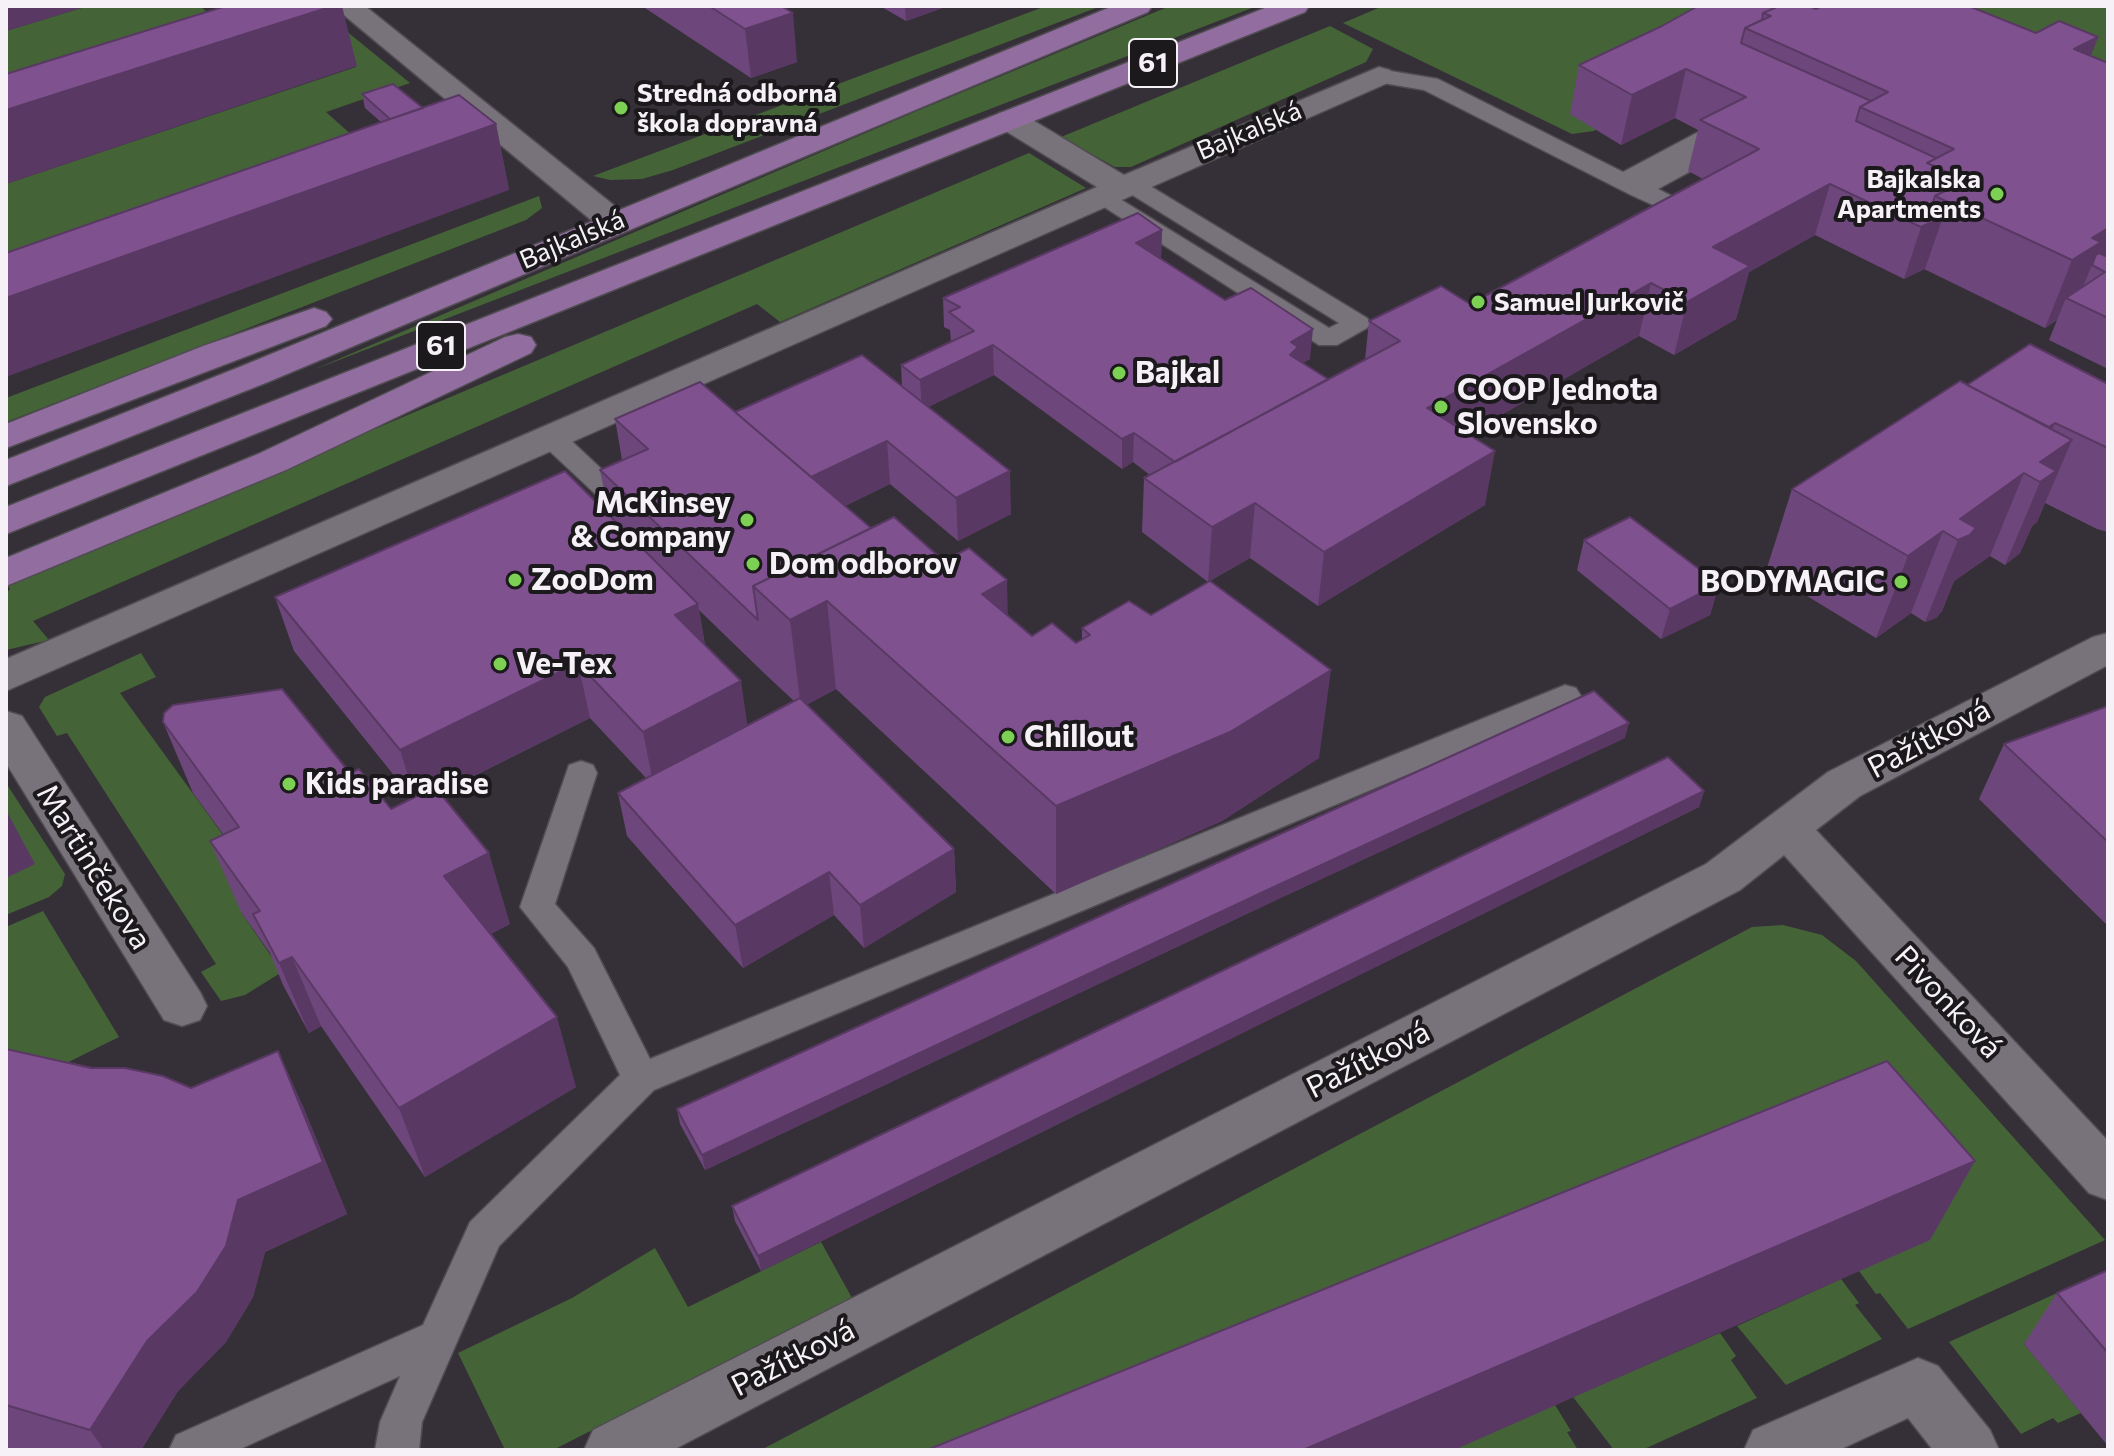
<!DOCTYPE html>
<html>
<head>
<meta charset="utf-8">
<style>
  body { margin:0 }
  #map { position:relative; width:2114px; height:1456px; overflow:hidden; background:#353037; font-family:Commissioner,sans-serif }
  canvas { display:block }
  .frame { position:absolute; inset:0; border:8px solid #f5f1f6; pointer-events:none }
</style>
</head>
<body>
<div id="map">
<canvas width="2114" height="1456"></canvas>
<div class="frame"></div>
</div>
<script>
const ctx = document.querySelector('canvas').getContext('2d');
ctx.lineJoin = 'round';
function fillPath(path, color) { ctx.fillStyle = color; ctx.fill(path, 'evenodd'); }
const poly = rows => new Path2D(rows.map(r => 'M' + r).join(''));
function trace(path, color, width, dash) { ctx.strokeStyle = color; ctx.lineWidth = width; ctx.lineCap = dash ? 'butt' : 'round'; ctx.setLineDash(dash || []); ctx.stroke(path); }
function drawText(font, color, halo, rows, align = 'center') {
  ctx.font = font + ' Commissioner,sans-serif'; ctx.lineWidth = 8; ctx.setLineDash([]); ctx.textBaseline = 'middle'; ctx.strokeStyle = halo; ctx.fillStyle = color; for (const [text, x, y, turn = 0] of rows) {
    ctx.save(); ctx.translate(x, y); ctx.rotate((+turn || 0) * Math.PI / 180); ctx.textAlign = isNaN(turn) ? turn : align; if (halo) ctx.strokeText(text, 0, 0); ctx.fillText(text, 0, 0); ctx.restore();
  }
}
fillPath(poly([
  [88,6,200,6,234,35,6,101,6,31],
  [1046,6,1101,6,673,170,642,179,610,180,593,176],
  [1170,6,1257,6,313,370,917,111],
  [1383,6,1798,6,1594,131,1572,134,1343,23],
  [1863,6,2108,6,2108,81],
  [334,21,410,83,326,112,364,146,6,271,6,184,356,67],
  [1330,26,1373,49,1366,62,1131,167,1115,167,1061,137],
  [1029,153,1086,188,780,322,757,304,33,621,49,640,6,650,6,594,10,589,7,584],
  [539,196,542,208,526,220,6,422,6,398],
  [141,653,156,677,120,693,268,897,241,912,282,972,245,995,221,1001,201,972,216,964,67,733,57,736,39,707,45,697],
  [6,783,65,874,62,886,49,897,6,915],
  [43,911,119,1037,6,1093,6,927],
  [1783,925,1822,935,1856,961,2105,1240,1908,1329,1880,1293,1876,1294,1859,1271,1108,1450,761,1450,1752,927],
  [821,1242,852,1298,553,1450,505,1450,458,1353,572,1298,655,1248,688,1307],
  [2108,1270,2024,1344,2081,1413,2058,1423,2053,1418,2021,1434,1949,1342],
  [1841,1279,1859,1303,1855,1305,1882,1339,1786,1385,1737,1326],
  [1720,1333,1736,1356,1731,1360,1757,1398,1642,1450,1614,1450,1573,1397],
  [1555,1405,1571,1431,1567,1432,1578,1450,1452,1450]
]), '#446437');
const service = poly([
  [1379,69,1438,79,1623,172,1702,130,1727,127,1735,129,1738,134,1733,148,1658,189,1708,214,1711,219,1708,224,1699,226,1631,195,1424,90,1371,81,1368,76,1379,69],
  [1129,176,1137,178,1367,318,1371,323,1367,328,1337,345,1319,345,1087,196,1091,191,1107,191,1329,328,1339,323,1121,188,1117,183,1121,178,1129,176],
  [551,429,561,431,643,508,647,514,643,520,633,523,623,520,541,443,537,437,541,431,551,429],
  [1565,685,1576,688,1581,696,1576,704,654,1090,499,1246,422,1422,419,1450,375,1450,380,1422,400,1376,238,1450,169,1450,176,1435,423,1325,470,1222,620,1075,568,967,520,907,569,765,581,761,593,765,597,773,555,904,594,948,650,1059,1565,685]
]);
const minor = poly([
  [333,6,365,6,626,215,631,222,626,229,614,232,602,229,333,6],
  [1379,67,1390,70,1394,76,1390,82,6,691,6,659,1097,187,999,127,994,120,999,113,1010,111,1021,113,1124,175,1379,67],
  [2108,633,2108,665,1860,796,1816,830,2108,1141,2108,1200,2089,1193,1784,855,1740,890,673,1450,584,1450,593,1430,1706,864,1828,772,2093,637,2108,633],
  [6,711,22,716,200,992,207,1006,200,1020,182,1026,164,1020,6,763,6,711],
  [1918,1358,1938,1366,1990,1430,1999,1450,1933,1450,1908,1418,1839,1450,1744,1450,1753,1430,1918,1358]
]);
const primary = poly([
  [1113,6,1152,6,1148,12,268,382,6,486,6,460,242,366,1113,6],
  [1270,6,1309,6,1305,12,6,534,6,507,1270,6],
  [314,308,326,312,332,319,326,326,6,448,6,424,203,346,314,308],
  [518,334,531,337,536,345,531,353,286,470,6,586,6,558,258,454,505,337,518,334]
]);
trace(service, '#504c52', 3);
trace(minor, '#504c52', 3);
trace(primary, '#504c52', 3);
fillPath(service, '#78727a');
fillPath(minor, '#78727a');
fillPath(primary, '#926ea0');
fillPath(poly([
  [642,6,781,6,797,62,751,78],
  [880,6,948,6,906,21],
  [1698,6,1974,8,2108,63,2108,369,2049,340,2057,320,2045,328,1924,269,1904,279,1815,235,1749,272,1736,319,1674,355,1639,336,1468,434,1485,505,1318,606,1250,558,1208,582,1142,532,1144,478,1150,475,1133,462,1122,469,994,375,928,407,1011,514,958,541,890,484,845,506,871,528,944,561,1032,636,1076,643,1082,640,1082,628,1319,758,1222,821,1056,894,836,689,806,705,954,849,956,892,864,948,834,915,743,968,627,836,618,793,646,778,590,718,440,793,510,924,490,934,576,1087,425,1177,321,1026,309,1033,283,985,270,953,241,912,210,841,223,834,193,793,163,722,391,809,413,799,294,651,275,597,609,515,600,470,622,460,615,419,735,412,902,387,901,365,951,342,950,330,944,327,943,298,1162,230,1161,258,1310,359,1303,363,1328,379,1365,360,1369,321,1470,304,1703,179,1688,171,1698,130,1675,118,1621,145,1570,114,1579,65,1662,26],
  [699,610,765,674,794,701,748,725,705,645],
  [362,94,496,124,509,190,381,122,365,108],
  [2108,384,2108,532,2097,529,2045,503,2037,522,2032,526,2020,553,2005,565,1990,556,1954,581,1942,611,1936,618,1925,622,1911,613,1876,638,1766,571,1792,489,1967,385],
  [1584,540,1719,584,1710,615,1661,639,1577,570],
  [2108,706,2108,926,1979,799,2004,744],
  [1625,738,1274,901,705,1170,680,1124,677,1109],
  [1704,791,1699,807,761,1271,735,1221,732,1206],
  [6,1049,191,1088,302,1104,347,1214,265,1252,253,1297,226,1342,178,1391,141,1450,6,1450],
  [2108,1270,2108,1446,2024,1344,2057,1293]
]), '#6d477b');
fillPath(poly([
  [6,6,88,6,6,31],
  [333,6,342,6,357,66,6,184,6,110],
  [910,6,948,6,906,21,905,8],
  [793,13,797,62,751,78,745,29],
  [2098,37,2074,101,2074,49],
  [1686,69,1675,118,1621,145,1632,95],
  [496,124,509,190,6,377,6,298],
  [1830,184,1815,235,1749,272,1736,319,1674,355,1687,302,1713,247],
  [1943,217,1925,269,1904,279,1921,227],
  [2108,228,2108,278,2105,272,2092,265,2076,303,2066,298,2057,320,2045,328,2072,260,2092,238],
  [1162,230,1161,258,1136,243],
  [1651,283,1639,336,1419,462,1427,408],
  [1313,329,1310,359,1296,367,1287,384,1291,342],
  [993,345,994,375,922,410,920,380],
  [2055,423,2032,478,2024,473,1990,556,1954,581,1942,611,1936,618,1925,622,1958,540,1960,519,2036,436],
  [1134,433,1133,462,1122,469,1122,439],
  [2072,440,2037,522,2032,526,2020,553,2005,565,2040,482,2040,462],
  [887,441,890,484,808,524,803,481],
  [1495,451,1485,505,1318,606,1324,552],
  [1010,471,1011,514,958,541,956,498],
  [1255,503,1250,558,1208,582,1212,527],
  [1943,531,1911,613,1876,638,1908,556],
  [896,550,827,601,836,689,801,708,790,620],
  [1007,580,1009,668,982,594],
  [1719,584,1710,615,1661,639,1670,609],
  [698,604,707,659,675,615],
  [578,663,590,718,417,804,400,750],
  [1331,670,1319,758,1222,821,1056,894,1056,806],
  [741,681,749,736,654,787,643,732],
  [1629,723,1625,738,1274,901,705,1170,702,1155,1276,886],
  [1704,791,1699,807,761,1271,758,1256],
  [6,810,35,864,6,878],
  [954,849,956,892,864,948,860,905],
  [489,853,510,924,467,947,444,876],
  [829,872,834,915,743,968,735,925],
  [292,957,321,1026,309,1033,279,963],
  [557,1017,576,1087,425,1177,399,1108],
  [278,1051,302,1104,347,1214,265,1252,253,1297,226,1342,178,1391,141,1450,104,1450,90,1430],
  [1975,1161,1930,1240,1454,1450,1303,1450]
]), '#593964');
const building = poly([
  [226,6,333,6,6,110,6,74,226,6],
  [709,6,781,6,793,13,745,29,709,6],
  [1698,6,1779,6,1763,13,1762,20,1745,28,1741,43,1871,101,1860,107,1856,121,1936,158,1927,163,1940,169,1922,178,1947,190,1935,196,1930,211,1943,217,1921,227,1830,184,1713,247,1750,266,1687,302,1651,283,1427,408,1495,451,1324,552,1255,503,1212,527,1144,478,1400,341,1369,321,1441,286,1470,304,1759,149,1700,120,1746,97,1686,69,1632,95,1579,65,1662,26,1698,6],
  [1779,6,1809,6,1816,9,1822,6,1972,6,1971,7,2036,33,2059,21,2098,37,2074,49,2108,63,2108,228,2092,238,2101,242,2072,260,1935,196,1964,180,1927,163,1954,149,1860,107,1888,92,1745,28,1771,16,1763,13,1779,6],
  [393,84,423,108,390,119,362,94,393,84],
  [459,95,496,124,6,298,6,253,459,95],
  [1138,213,1162,230,1136,243,1225,300,1251,288,1313,329,1291,342,1298,347,1290,355,1328,379,1175,462,1134,433,1122,439,993,345,920,380,901,365,974,331,949,312,960,307,943,298,1138,213],
  [2099,253,2108,257,2108,318,2066,298,2105,272,2092,265,2096,255,2099,253],
  [2030,344,2108,384,2108,448,2055,423,2049,427,1967,385,2030,344],
  [862,355,1010,471,956,498,887,441,811,477,735,412,862,355],
  [1960,381,2072,440,2040,462,2056,471,2040,482,2024,473,1960,519,1976,528,1970,535,1958,540,1943,531,1908,556,1792,489,1960,381],
  [700,382,871,528,753,586,758,620,600,470,648,449,615,419,700,382],
  [565,471,698,604,675,615,741,681,643,732,578,663,400,750,275,597,565,471],
  [894,517,944,561,969,548,1007,580,982,594,1032,636,1052,623,1076,643,1090,635,1082,628,1129,601,1151,615,1210,581,1331,670,1230,732,1056,806,827,601,790,620,753,586,894,517],
  [1630,517,1719,584,1670,609,1584,540,1630,517],
  [282,689,350,773,359,769,391,809,435,787,489,853,444,876,557,1017,399,1108,292,957,279,963,253,914,260,911,210,841,239,827,163,722,164,713,173,705,282,689],
  [1594,691,1629,723,1276,886,702,1155,677,1109,1594,691],
  [800,698,954,849,860,905,829,872,735,925,618,793,800,698],
  [2108,706,2108,842,2004,744,2108,706],
  [1668,757,1704,791,758,1256,732,1206,1668,757],
  [6,1049,91,1068,125,1068,163,1076,191,1088,278,1051,323,1162,238,1200,226,1246,197,1292,147,1341,90,1430,6,1405,6,1049],
  [1887,1061,1975,1161,1303,1450,927,1450,1887,1061],
  [2108,1270,2108,1353,2057,1293,2108,1270]
]);
fillPath(building, '#7f528f');
trace(building, '#593964', 2);
for (const [x, y, r, color] of [
  [621,108,8,"#7cd155"],
  [1997,194,8,"#7cd155"],
  [1478,302,8,"#7cd155"],
  [1119,373,8,"#7cd155"],
  [1441,407,8,"#7cd155"],
  [747,520,8,"#7cd155"],
  [753,564,8,"#7cd155"],
  [515,580,8,"#7cd155"],
  [1901,582,8,"#7cd155"],
  [500,664,8,"#7cd155"],
  [1008,737,8,"#7cd155"],
  [289,784,8,"#7cd155"]
]) { const dot = new Path2D(); dot.arc(x, y, r, 0, 2 * Math.PI); ctx.fillStyle = color; ctx.fill(dot); trace(dot, '#1b191c', 3); }
drawText('bold 26px', '#f5f1f6', '#1b191c', [
  ["Stredná odborná",637,93],
  ["škola dopravná",637,123],
  ["Bajkalska",1981,179,"right"],
  ["Apartments",1981,209,"right"],
  ["Samuel Jurkovič",1494,302]
], 'left');
drawText('26px', '#f5f1f6', '#1b191c', [
  ["Bajkalská",1249,131,-23],
  ["Bajkalská",572,240,-23]
]);
for (const [x, y, w] of [
  [1153,63,48],
  [441,346,48]
]) { const box = new Path2D(); box.roundRect(x - w / 2, y - 24, w, 48, 6); ctx.fillStyle = '#1b191c'; ctx.fill(box); trace(box, '#f5f1f6', 2); }
drawText('bold 28px', '#f5f1f6', null, [
  ["61",1153,63],
  ["61",441,346]
]);
drawText('bold 30px', '#f5f1f6', '#1b191c', [
  ["Bajkal",1135,373],
  ["COOP Jednota",1457,390],
  ["Slovensko",1457,424],
  ["McKinsey",731,503,"right"],
  ["& Company",731,537,"right"],
  ["Dom odborov",769,564],
  ["ZooDom",531,580],
  ["BODYMAGIC",1885,582,"right"],
  ["Ve-Tex",516,664],
  ["Chillout",1024,737],
  ["Kids paradise",305,784]
], 'left');
drawText('30px', '#f5f1f6', '#1b191c', [
  ["Pažítková",1929,739,-28],
  ["Martinčekova",94,867,58],
  ["Pivonková",1948,1002,47],
  ["Pažítková",1368,1060,-27],
  ["Pažítková",793,1358,-27]
]);
</script>
</body>
</html>
